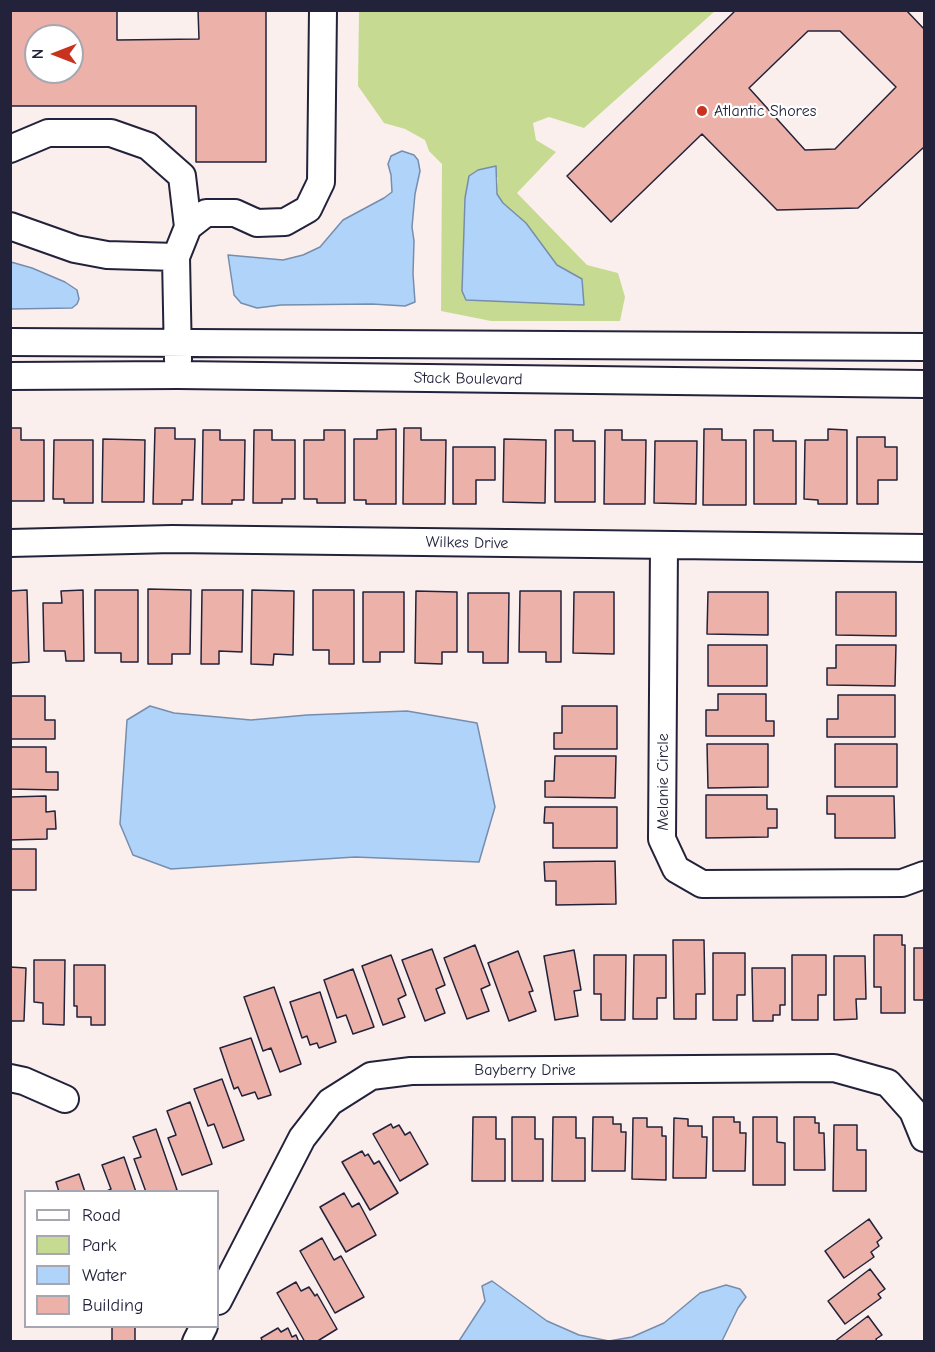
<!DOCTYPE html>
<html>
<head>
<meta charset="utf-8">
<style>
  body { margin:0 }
  #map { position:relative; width:935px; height:1352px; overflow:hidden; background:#fbefee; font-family:"Comic Neue",sans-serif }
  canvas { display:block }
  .frame { position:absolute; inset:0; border:12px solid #22223b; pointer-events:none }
  .legend { position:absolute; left:24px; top:1190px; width:195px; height:138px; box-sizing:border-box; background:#fff; border:2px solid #a7a7b1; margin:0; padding:8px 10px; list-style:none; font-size:18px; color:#22223b }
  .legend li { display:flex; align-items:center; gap:12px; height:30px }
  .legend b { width:30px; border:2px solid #a7a7b1 }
  .north { position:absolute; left:24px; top:24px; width:60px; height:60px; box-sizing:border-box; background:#fff; border:2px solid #a7a7b1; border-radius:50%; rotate:270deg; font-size:16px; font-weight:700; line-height:24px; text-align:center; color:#22223b }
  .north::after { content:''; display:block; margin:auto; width:21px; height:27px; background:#c8321e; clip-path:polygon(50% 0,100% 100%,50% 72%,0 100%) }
</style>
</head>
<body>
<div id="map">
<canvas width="935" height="1352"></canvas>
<div class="frame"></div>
<ul class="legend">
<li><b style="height:8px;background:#fff"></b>Road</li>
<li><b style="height:16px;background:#c6db91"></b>Park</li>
<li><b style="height:16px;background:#b0d4f9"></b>Water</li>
<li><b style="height:16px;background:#ecb1a8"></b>Building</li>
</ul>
<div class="north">N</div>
</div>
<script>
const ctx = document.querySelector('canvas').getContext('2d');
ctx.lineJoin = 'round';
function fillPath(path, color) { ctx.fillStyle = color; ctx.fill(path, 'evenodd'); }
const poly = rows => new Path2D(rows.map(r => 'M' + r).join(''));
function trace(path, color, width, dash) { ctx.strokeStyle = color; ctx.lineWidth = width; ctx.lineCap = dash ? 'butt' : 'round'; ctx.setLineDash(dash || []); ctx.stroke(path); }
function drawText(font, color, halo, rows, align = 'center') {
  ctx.font = font + ' "Comic Neue",sans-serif'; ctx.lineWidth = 4.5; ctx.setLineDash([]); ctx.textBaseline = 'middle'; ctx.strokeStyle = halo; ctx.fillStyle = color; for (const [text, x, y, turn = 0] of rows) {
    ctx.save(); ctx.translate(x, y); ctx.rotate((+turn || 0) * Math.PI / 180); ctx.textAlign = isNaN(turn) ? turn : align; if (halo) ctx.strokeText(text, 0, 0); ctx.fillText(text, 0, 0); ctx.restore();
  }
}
fillPath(poly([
  [359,11,715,11,584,128,549,117,533,123,536,140,556,152,517,193,587,265,618,273,625,297,620,321,491,321,441,311,442,164,429,151,425,140,405,129,384,123,358,86],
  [498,177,497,194,503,203,526,223,557,266,582,279,462,291,465,198]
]), '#c6db91');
const water = poly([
  [402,151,414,155,418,160,420,171,415,194,412,227,414,241,413,274,415,302,405,306,372,304,281,305,257,308,241,303,234,295,228,255,283,260,303,255,320,247,343,220,384,198,392,192,391,175,388,164,391,156,402,151],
  [496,166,497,194,503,203,526,223,557,265,582,279,584,305,466,300,462,291,465,198,469,176,478,170,496,166],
  [11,262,32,268,65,282,77,290,79,299,77,304,72,308,11,309,11,262],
  [150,706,174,713,251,720,307,715,407,711,477,723,495,807,479,862,355,857,171,869,133,855,120,824,127,720,150,706],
  [492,1281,547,1321,579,1335,609,1341,632,1337,664,1323,700,1293,726,1285,740,1289,746,1297,738,1308,722,1341,459,1341,485,1301,482,1286,492,1281]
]);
fillPath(water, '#b0d4f9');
trace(water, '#778dad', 1.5);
const building = poly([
  [10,10,117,10,117,40,199,39,198,10,266,10,266,162,196,162,196,106,10,106,10,10],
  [36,36,72,36,72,72,36,72,36,36],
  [736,10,906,10,924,29,924,147,858,208,777,210,702,134,611,222,567,176,736,10],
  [808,31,840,31,896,87,835,149,805,150,749,88,808,31],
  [10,428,21,428,21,440,44,440,44,501,10,501,10,428],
  [155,428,175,428,175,439,195,439,193,500,182,500,182,504,153,504,155,428],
  [404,428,421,428,421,440,446,440,445,504,403,504,404,428],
  [396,429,396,504,366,504,366,500,354,500,354,439,377,439,377,430,396,429],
  [704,429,722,429,722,440,746,440,746,505,703,505,704,429],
  [828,429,847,430,847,504,818,504,818,500,804,499,805,440,828,440,828,429],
  [203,430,220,430,220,440,245,440,244,500,232,500,232,504,202,504,203,430],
  [254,430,272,430,272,440,295,440,295,499,282,499,282,503,253,503,254,430],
  [324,430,345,430,345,503,317,503,317,499,304,499,304,440,324,440,324,430],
  [555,430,573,430,573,441,595,441,595,502,555,502,555,430],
  [605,430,622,430,622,440,646,440,645,504,604,504,605,430],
  [754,430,773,430,773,441,796,441,796,504,754,504,754,430],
  [857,437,885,437,885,447,897,447,897,480,878,480,878,504,857,504,857,437],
  [103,439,145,440,144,502,102,502,103,439],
  [504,439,546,440,545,503,503,502,504,439],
  [54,440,93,440,93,503,64,503,64,499,53,499,54,440],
  [655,441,697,441,696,504,654,503,655,441],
  [453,447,495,447,495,480,476,480,476,504,453,504,453,447],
  [148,589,191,590,190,654,172,654,172,664,148,664,148,589],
  [27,590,29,662,11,663,10,591,27,590],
  [83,590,84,661,66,661,65,651,44,651,43,603,62,603,61,591,83,590],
  [95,590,138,590,138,662,121,662,121,653,95,653,95,590],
  [202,590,243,590,242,652,219,651,219,664,201,664,202,590],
  [252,590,294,591,293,655,274,654,273,665,251,664,252,590],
  [313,590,354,590,354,664,329,664,329,650,313,650,313,590],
  [416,591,457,592,457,652,442,652,442,664,415,663,416,591],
  [520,591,561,591,561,662,546,662,546,652,519,652,520,591],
  [363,592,404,592,404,652,380,652,380,662,363,662,363,592],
  [574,592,614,592,614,654,573,653,574,592],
  [708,592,768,592,768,635,707,634,708,592],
  [836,592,896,592,896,636,836,635,836,592],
  [468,593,509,593,508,663,483,663,483,652,468,652,468,593],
  [708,645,767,645,767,686,708,686,708,645],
  [836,645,896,645,895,686,827,685,827,668,836,668,836,645],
  [718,694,766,694,766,721,774,721,774,736,706,736,706,710,718,710,718,694],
  [838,695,895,695,895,737,827,737,827,719,838,719,838,695],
  [10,696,45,696,45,720,55,720,55,739,10,739,10,696],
  [562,706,617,706,617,749,554,749,554,733,562,733,562,706],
  [707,744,768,744,768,787,708,788,707,744],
  [835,744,897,744,897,787,835,787,835,744],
  [10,747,46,747,46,772,58,772,58,790,10,789,10,747],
  [555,756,616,756,615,798,545,797,545,781,554,781,555,756],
  [706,795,767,795,767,809,777,809,777,828,768,828,768,837,706,838,706,795],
  [46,796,46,812,55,811,56,829,47,829,47,839,10,840,10,797,46,796],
  [827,796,894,796,895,838,835,838,835,814,827,814,827,796],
  [545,807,617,807,617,848,553,848,553,823,544,823,545,807],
  [10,849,36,849,36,890,10,890,10,849],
  [615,861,616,904,556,905,556,881,545,881,544,862,615,861],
  [874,935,902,935,902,945,905,945,905,1013,881,1013,881,987,874,987,874,935],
  [673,940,704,940,705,994,696,994,696,1019,674,1019,673,940],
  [475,945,490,985,481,989,489,1011,467,1019,444,958,475,945],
  [914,948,924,948,924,1000,914,1000,914,948],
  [432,949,445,985,436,989,445,1013,425,1021,402,960,432,949],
  [574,950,581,990,574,991,578,1016,555,1020,544,956,574,950],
  [518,951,533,991,529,992,536,1011,509,1021,488,963,518,951],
  [713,953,745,953,745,995,737,995,737,1020,713,1020,713,953],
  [391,955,406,995,398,999,405,1017,383,1025,362,966,391,955],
  [594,955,626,955,625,1020,601,1020,601,994,594,994,594,955],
  [634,955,666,955,666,998,657,998,657,1019,633,1019,634,955],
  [792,955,826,955,826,995,818,995,818,1020,792,1020,792,955],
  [834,956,865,956,866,999,856,999,857,1019,834,1020,834,956],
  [34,960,65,960,64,1025,43,1024,43,1003,34,1002,34,960],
  [74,965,105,965,105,1025,91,1025,91,1017,77,1017,77,1006,74,1006,74,965],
  [10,967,26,968,24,1021,10,1021,10,967],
  [752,968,785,968,785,1005,780,1005,780,1015,773,1015,773,1021,753,1021,752,968],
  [353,969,374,1027,353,1034,346,1015,337,1018,324,980,353,969],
  [274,987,301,1064,280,1072,271,1048,263,1051,244,997,274,987],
  [320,992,336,1042,319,1048,317,1043,310,1045,307,1036,302,1038,290,1002,320,992],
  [251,1038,271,1095,258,1099,255,1092,242,1096,238,1087,234,1089,220,1048,251,1038],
  [222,1079,244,1140,223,1148,214,1124,208,1126,194,1089,222,1079],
  [190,1102,212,1164,182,1175,168,1138,176,1135,167,1111,190,1102],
  [473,1117,496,1117,496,1139,505,1139,505,1181,472,1181,473,1117],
  [512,1117,535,1117,535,1139,543,1139,543,1181,512,1181,512,1117],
  [553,1117,576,1117,576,1138,585,1138,585,1181,552,1181,553,1117],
  [593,1117,613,1117,613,1124,621,1124,621,1132,626,1132,625,1171,592,1171,593,1117],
  [713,1117,734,1117,734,1122,740,1122,740,1133,746,1133,745,1171,713,1171,713,1117],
  [753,1117,777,1117,777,1142,785,1143,785,1185,753,1185,753,1117],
  [794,1117,815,1117,815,1123,819,1123,819,1133,824,1133,825,1170,794,1170,794,1117],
  [633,1118,647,1118,647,1127,662,1127,662,1136,666,1136,666,1180,632,1179,633,1118],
  [674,1118,688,1119,688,1126,702,1126,702,1137,707,1137,706,1178,673,1178,674,1118],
  [391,1124,393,1128,399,1125,405,1135,410,1132,428,1164,400,1181,373,1134,391,1124],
  [834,1125,857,1125,857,1150,866,1150,866,1191,833,1191,834,1125],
  [156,1129,177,1190,172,1192,146,1192,134,1159,141,1157,133,1137,156,1129],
  [362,1151,365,1156,368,1154,374,1164,379,1161,398,1193,370,1210,342,1162,362,1151],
  [124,1157,136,1192,105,1192,111,1189,102,1165,124,1157],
  [79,1174,85,1192,59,1192,56,1182,79,1174],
  [344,1193,352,1207,359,1203,376,1235,346,1252,320,1207,344,1193],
  [869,1219,882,1238,877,1242,879,1246,871,1252,874,1257,844,1278,825,1251,869,1219],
  [322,1238,334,1260,341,1256,364,1297,335,1313,300,1251,322,1238],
  [870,1269,885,1289,878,1294,881,1298,845,1324,828,1301,870,1269],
  [296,1282,301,1291,309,1287,315,1296,317,1294,337,1329,316,1342,305,1342,277,1293,296,1282],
  [868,1316,882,1335,876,1339,877,1342,834,1342,868,1316],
  [112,1327,135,1327,135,1342,112,1342,112,1327],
  [278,1328,281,1332,288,1328,292,1337,296,1335,299,1342,263,1342,261,1338,278,1328]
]);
fillPath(building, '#ecb1a8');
trace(building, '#22223b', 1.5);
const minor = poly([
  [10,149,48,133,111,133,148,146,182,176,188,227],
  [10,226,75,249,107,255,176,257],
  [10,342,924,347],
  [178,360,176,257,188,227,206,213,235,213,257,223,285,222,308,209,321,182,323,10],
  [10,376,178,375,924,384],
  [10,543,172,539,924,548],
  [664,545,662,839,676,869,702,884,902,883,924,875],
  [10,1078,24,1081,65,1099],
  [218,1301,302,1138,330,1102,371,1076,411,1071,834,1068,888,1083,913,1111,924,1138],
  [196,1342,204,1326]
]);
trace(minor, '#22223b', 30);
trace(minor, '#fff', 26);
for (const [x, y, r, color] of [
  [702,111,6,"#c8321e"]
]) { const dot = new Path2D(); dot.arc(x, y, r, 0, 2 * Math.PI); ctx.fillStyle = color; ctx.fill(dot); trace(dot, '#fff', 2); }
drawText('16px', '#22223b', '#fff', [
  ["Atlantic Shores",714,111]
], 'left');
drawText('16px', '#22223b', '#fff', [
  ["Stack Boulevard",468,379,1],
  ["Wilkes Drive",467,543,1],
  ["Melanie Circle",663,782,-90],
  ["Bayberry Drive",525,1070]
]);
</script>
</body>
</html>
